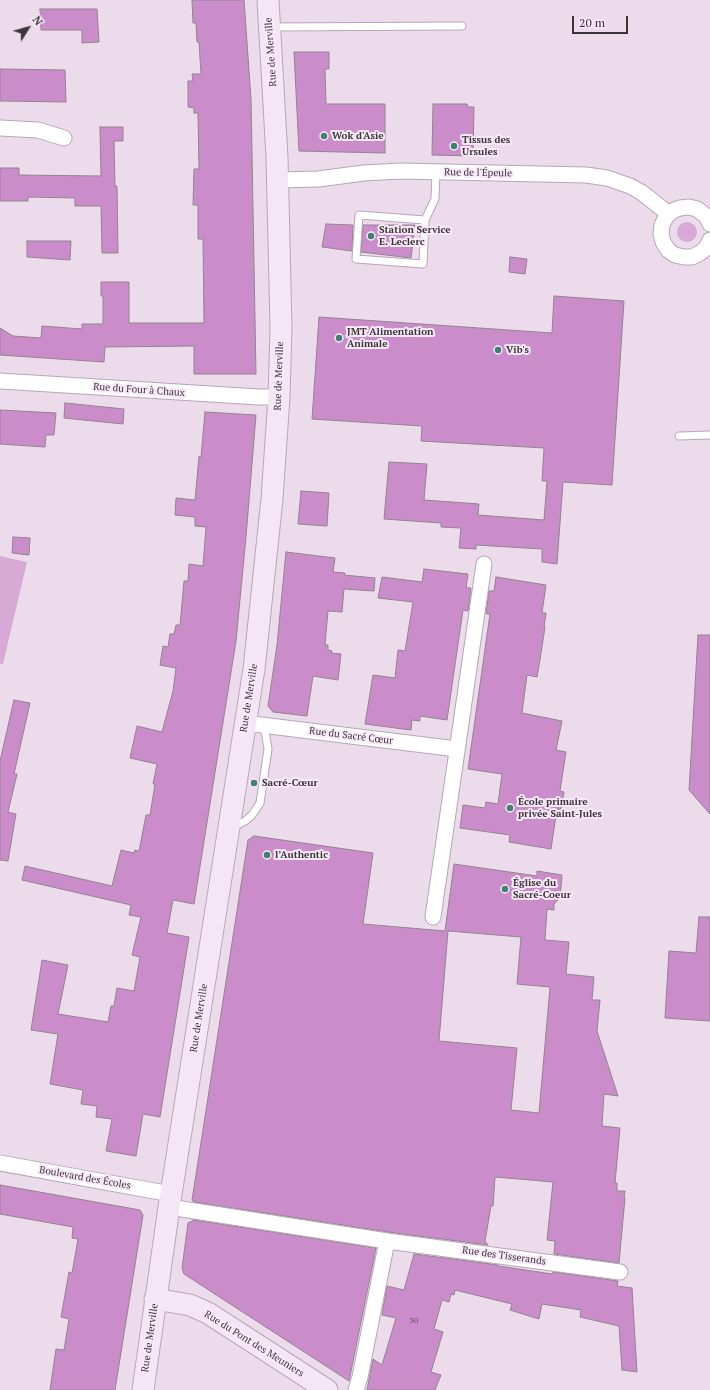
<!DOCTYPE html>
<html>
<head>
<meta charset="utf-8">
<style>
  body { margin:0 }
  #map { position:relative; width:710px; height:1390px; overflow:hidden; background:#ecdceb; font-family:"PT Serif",serif }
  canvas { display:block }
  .north { position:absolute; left:8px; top:8px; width:40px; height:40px; -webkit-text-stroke:3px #f9e9f9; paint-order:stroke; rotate:53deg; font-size:11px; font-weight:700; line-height:16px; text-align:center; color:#3c363c }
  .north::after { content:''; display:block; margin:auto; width:14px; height:18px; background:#3c363c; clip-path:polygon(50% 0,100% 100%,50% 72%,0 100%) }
  .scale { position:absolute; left:572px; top:16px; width:56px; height:18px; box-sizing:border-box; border:2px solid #3c363c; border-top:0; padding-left:5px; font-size:12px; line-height:14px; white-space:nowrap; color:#3c363c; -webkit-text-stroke:3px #f9e9f9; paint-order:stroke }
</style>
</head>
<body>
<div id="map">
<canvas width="710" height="1390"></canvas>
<div class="north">N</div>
<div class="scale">20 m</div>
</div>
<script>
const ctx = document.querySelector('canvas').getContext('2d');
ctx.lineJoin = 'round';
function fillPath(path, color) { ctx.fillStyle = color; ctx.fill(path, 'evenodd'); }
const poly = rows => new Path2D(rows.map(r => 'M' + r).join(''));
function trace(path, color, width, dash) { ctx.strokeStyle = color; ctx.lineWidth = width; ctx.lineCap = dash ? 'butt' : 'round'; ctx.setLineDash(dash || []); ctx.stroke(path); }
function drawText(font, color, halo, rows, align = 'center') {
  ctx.font = font + ' "PT Serif",serif'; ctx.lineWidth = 4; ctx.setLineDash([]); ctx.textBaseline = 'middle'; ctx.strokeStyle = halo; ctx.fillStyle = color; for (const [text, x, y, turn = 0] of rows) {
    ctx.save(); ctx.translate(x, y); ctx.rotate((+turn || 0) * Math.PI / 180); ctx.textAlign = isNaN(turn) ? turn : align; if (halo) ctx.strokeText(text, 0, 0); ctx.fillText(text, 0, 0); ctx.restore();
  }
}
fillPath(poly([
  '677 232a10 10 0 1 1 20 0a10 10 0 1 1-20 0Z',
  [0,556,27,562,3,664,0,664]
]), '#d7aad6');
const building = poly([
  [192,0,244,0,251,99,256,374,194,374,194,346,105,347,104,362,0,355,0,328,13,336,41,338,42,326,82,329,82,324,103,324,103,296,101,296,101,282,129,282,129,323,204,323,203,239,198,239,198,205,193,205,194,169,199,169,198,113,194,113,194,108,188,107,188,81,193,81,192,74,201,74,199,42,197,42,196,23,193,23,192,0],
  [40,9,97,9,99,42,82,43,82,30,41,30,40,9],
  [294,52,329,52,329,69,325,69,326,104,385,104,385,153,299,151,294,52],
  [0,69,65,70,66,102,0,101,0,69],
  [433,104,467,104,468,107,474,107,473,156,432,155,433,104],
  [100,127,123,127,123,141,114,141,115,186,117,186,118,253,102,253,101,206,75,206,75,198,28,197,28,201,0,201,0,168,19,168,19,175,101,176,100,127],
  [326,224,353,225,352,251,322,247,326,224],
  [363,225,415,225,411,258,361,252,363,225],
  [27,241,71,241,70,260,27,257,27,241],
  [510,257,527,259,525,274,509,272,510,257],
  [554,296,624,301,612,485,563,482,557,564,542,562,542,549,476,545,476,549,459,548,461,528,441,527,441,523,384,519,389,462,427,464,424,500,479,504,478,515,544,520,547,481,542,481,544,448,421,441,422,426,312,419,319,317,552,333,554,296],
  [65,403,124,409,123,424,64,418,65,403],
  [0,410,56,413,54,435,46,435,45,447,0,444,0,410],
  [205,412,256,415,246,537,236,641,194,904,173,900,167,933,189,937,160,1117,143,1114,136,1156,106,1151,112,1119,96,1117,97,1106,81,1104,83,1090,50,1084,58,1034,31,1030,42,960,68,965,58,1014,108,1022,111,1006,114,1006,117,988,134,991,140,957,132,955,141,917,129,915,131,905,22,880,25,866,112,886,121,850,134,853,135,850,139,851,146,815,150,815,155,784,153,784,157,764,130,758,137,726,162,732,173,691,176,668,160,665,163,646,168,647,170,634,174,634,176,625,180,625,184,581,188,581,189,564,203,566,206,527,195,526,195,517,175,515,176,498,195,500,199,456,201,457,205,412],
  [301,491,329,493,327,526,298,524,301,491],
  [13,537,30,538,29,555,12,553,13,537],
  [286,552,335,558,333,572,345,573,344,575,375,578,374,591,344,589,342,612,328,611,325,645,328,645,328,650,332,651,331,653,341,654,338,680,313,676,307,716,273,712,268,706,277,645,286,552],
  [424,569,468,574,466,588,471,588,468,611,463,610,447,720,420,716,420,721,412,720,411,730,365,724,373,675,395,678,398,650,405,651,413,602,378,598,382,577,422,582,424,569],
  [496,577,546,585,542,613,546,613,544,627,545,627,540,660,537,677,527,675,522,713,562,721,556,750,566,752,560,791,564,792,561,809,557,809,551,849,509,842,510,835,460,828,463,805,485,808,486,802,498,804,502,774,468,769,490,614,486,614,489,591,494,591,496,577],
  [698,635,710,635,710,814,689,790,698,635],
  [14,700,30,703,14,774,17,774,8,812,16,814,8,861,0,860,0,761,14,700],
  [254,836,373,853,363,924,445,931,454,864,537,876,537,871,562,875,560,898,554,904,554,910,547,909,545,940,569,942,566,974,594,977,592,1000,600,1000,597,1031,618,1096,604,1094,602,1126,620,1128,615,1183,617,1183,617,1191,625,1191,624,1198,625,1198,619,1263,554,1254,555,1241,547,1240,553,1182,495,1177,493,1206,491,1206,485,1241,488,1245,388,1232,194,1202,192,1200,195,1181,248,840,254,836],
  [448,931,521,937,517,984,550,987,539,1113,511,1110,517,1048,439,1041,448,931],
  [699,917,710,917,710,1021,665,1018,669,951,696,953,699,917],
  [0,1185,140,1210,143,1215,115,1390,50,1390,56,1349,64,1350,69,1319,61,1317,69,1272,72,1273,78,1239,72,1238,73,1227,0,1214,0,1185],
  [194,1220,376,1248,349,1381,184,1274,182,1268,188,1223,194,1220],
  [414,1254,498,1265,499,1266,552,1274,553,1272,618,1281,617,1286,632,1288,637,1372,622,1370,619,1326,580,1317,581,1310,542,1304,539,1319,510,1310,512,1304,455,1290,454,1295,451,1294,449,1302,442,1300,434,1329,443,1332,431,1372,441,1375,435,1390,367,1390,373,1359,382,1365,396,1318,382,1315,387,1286,404,1290,414,1254]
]);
fillPath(building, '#ca8dca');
trace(building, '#928391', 1);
const lane = poly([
  [272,27,462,26],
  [425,220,359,215,356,259,423,264,425,220,435,199,436,172],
  [679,436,710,435],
  [232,828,245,821,252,815,260,803,268,749,264,725]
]);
const street = poly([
  [0,128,38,130,64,138],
  [278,180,318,179,364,173,401,171,586,175,607,178,630,186,641,192,669,214],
  [710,224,706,216,697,209,689,207,680,208,672,211,666,217,662,225,661,234,663,242,668,250,675,255,684,257,692,257,700,253,706,248,710,240],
  [0,381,259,397,279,397],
  [245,723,457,749],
  [433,917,484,564],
  [0,1163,171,1194],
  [169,1207,387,1241,620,1272],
  [356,1390,360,1377,387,1241]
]);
const secondary = poly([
  [155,1299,190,1305,208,1313,327,1390],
  [143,1390,169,1207,254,669,272,499,279,397,281,328,277,157,268,0]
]);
trace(lane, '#b6a7b6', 9);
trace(street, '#b6a7b6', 17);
trace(secondary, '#b6a7b6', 23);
trace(lane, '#fff', 7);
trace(street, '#fff', 15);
trace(secondary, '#f5e6f5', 21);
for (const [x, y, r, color] of [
  [324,136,4,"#3f8172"],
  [454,146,4,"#3f8172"],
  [371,236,4,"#3f8172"],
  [339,338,4,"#3f8172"],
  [498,350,4,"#3f8172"],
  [254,783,4,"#3f8172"],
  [510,808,4,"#3f8172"],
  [267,855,4,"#3f8172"],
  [505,889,4,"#3f8172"]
]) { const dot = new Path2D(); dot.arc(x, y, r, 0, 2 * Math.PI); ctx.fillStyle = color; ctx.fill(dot); trace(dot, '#f9e9f9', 1.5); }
drawText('8px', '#604c60', null, [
  ["30",414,1321]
]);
drawText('10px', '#3c363c', '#f9e9f9', [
  ["Rue de Merville",271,52,-94],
  ["Rue de l'Épeule",478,173,1],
  ["Rue de Merville",279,376,-88],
  ["Rue du Four à Chaux",139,390,4],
  ["Rue de Merville",249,698,-81],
  ["Rue du Sacré Cœur",351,736,7],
  ["Rue de Merville",199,1018,-81],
  ["Boulevard des Écoles",85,1178,10],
  ["Rue des Tisserands",504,1256,8],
  ["Rue de Merville",150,1338,-82],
  ["Rue du Pont des Meuniers",254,1344,32]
]);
drawText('bold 10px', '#3c363c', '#f9e9f9', [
  ["Wok d'Asie",332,136],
  ["Tissus des",462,140],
  ["Ursules",462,152],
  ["Station Service",379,230],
  ["E. Leclerc",379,242],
  ["JMT Alimentation",347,332],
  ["Animale",347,344],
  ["Vib's",506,350],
  ["Sacré-Cœur",262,783],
  ["École primaire",518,802],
  ["privée Saint-Jules",518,814],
  ["l’Authentic",275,855],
  ["Église du",513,883],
  ["Sacré-Coeur",513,895]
], 'left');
</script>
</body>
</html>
